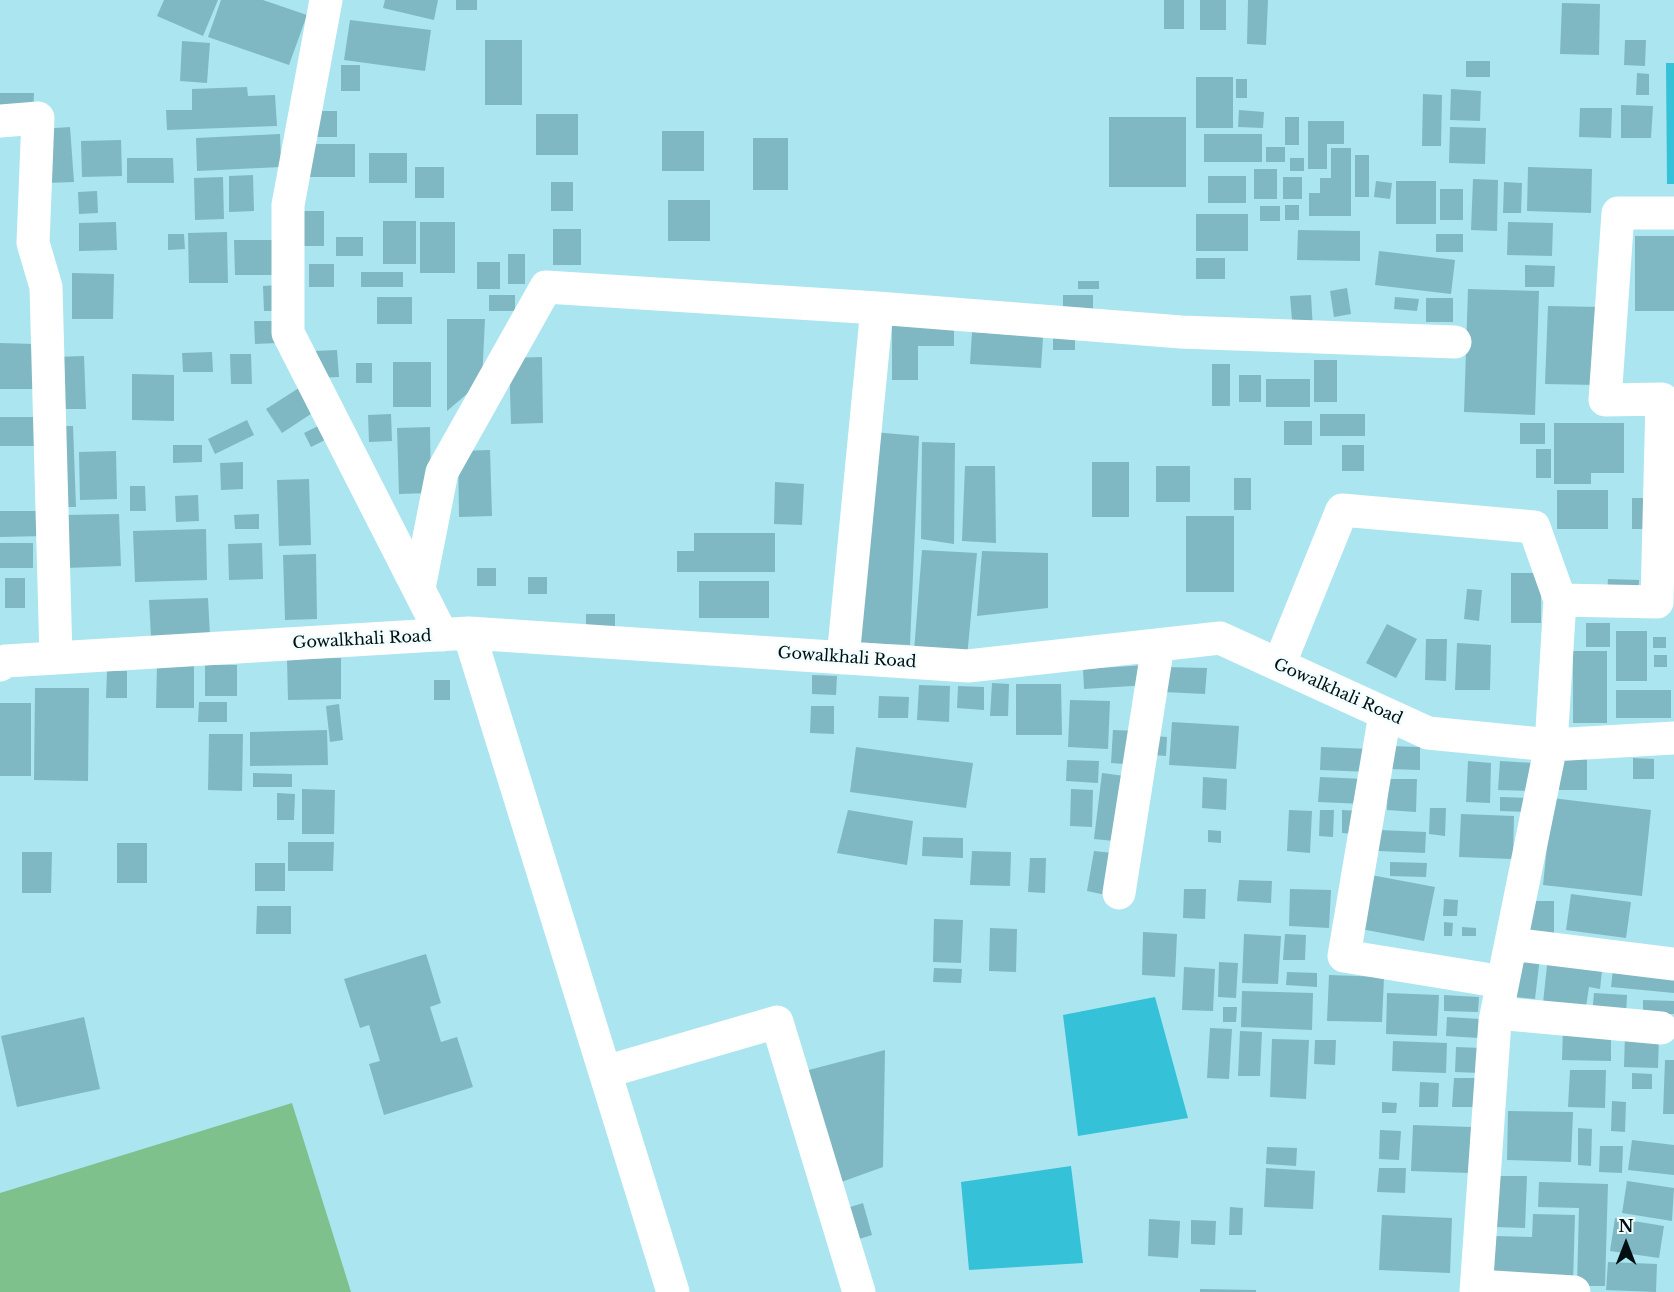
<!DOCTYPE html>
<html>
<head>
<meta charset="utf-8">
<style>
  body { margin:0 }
  #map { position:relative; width:1674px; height:1292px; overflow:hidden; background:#abe5f0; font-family:"Libre Baskerville",serif }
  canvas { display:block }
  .north { position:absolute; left:1596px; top:1214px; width:60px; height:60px; -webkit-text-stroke:4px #f2fdff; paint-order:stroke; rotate:0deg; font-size:16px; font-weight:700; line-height:24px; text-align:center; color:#000f12 }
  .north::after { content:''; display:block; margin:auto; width:21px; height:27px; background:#000f12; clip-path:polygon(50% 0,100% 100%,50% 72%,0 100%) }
</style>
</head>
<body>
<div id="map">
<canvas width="1674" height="1292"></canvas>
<div class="north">N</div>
</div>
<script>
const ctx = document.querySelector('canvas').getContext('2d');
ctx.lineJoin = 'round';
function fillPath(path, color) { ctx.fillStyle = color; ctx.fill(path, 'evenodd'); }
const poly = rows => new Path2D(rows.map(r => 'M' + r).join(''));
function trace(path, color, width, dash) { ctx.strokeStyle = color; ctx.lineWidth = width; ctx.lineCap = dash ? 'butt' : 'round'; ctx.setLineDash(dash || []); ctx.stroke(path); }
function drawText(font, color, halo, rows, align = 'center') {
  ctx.font = font + ' "Libre Baskerville",serif'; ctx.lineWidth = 5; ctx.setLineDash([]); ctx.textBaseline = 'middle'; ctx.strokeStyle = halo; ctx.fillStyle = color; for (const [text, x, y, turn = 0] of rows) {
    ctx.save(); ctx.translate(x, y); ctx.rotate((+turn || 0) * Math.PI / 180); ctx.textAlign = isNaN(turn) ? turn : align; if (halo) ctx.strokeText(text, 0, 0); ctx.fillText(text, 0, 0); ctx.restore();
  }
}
fillPath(poly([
  [292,1103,351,1292,0,1292,0,1193]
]), '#7ec18d');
fillPath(poly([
  [1666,63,1674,63,1674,184,1667,184],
  [1155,997,1188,1118,1078,1136,1063,1015],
  [1071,1166,1083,1263,969,1270,961,1182]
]), '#35c1d7');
fillPath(poly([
  [164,0,218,0,203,36,157,16],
  [221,0,263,0,307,15,289,65,208,37],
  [385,0,438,0,434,20,383,8],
  [456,0,477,0,477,10,456,10],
  [1164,0,1184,0,1184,29,1164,29],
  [1200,0,1226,0,1226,30,1200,30],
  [1248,0,1268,0,1266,45,1247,44],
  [1562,3,1600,4,1599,55,1560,54],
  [350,20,431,30,425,71,344,60],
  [485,40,522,40,522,105,485,105],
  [1625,40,1646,40,1645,66,1624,65],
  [182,41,210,43,207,83,180,81],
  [1466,61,1490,61,1490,77,1466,77],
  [341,65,360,65,360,91,341,91],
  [1637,73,1649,74,1649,95,1636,95],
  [1196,77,1233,77,1233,128,1196,128],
  [1236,79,1247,79,1247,98,1236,98],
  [247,87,248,96,275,95,277,126,167,130,166,110,192,110,192,89],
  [1451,89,1481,91,1480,121,1450,120],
  [0,93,34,93,33,113,0,113],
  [1423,94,1442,95,1441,146,1422,146],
  [1621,105,1653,106,1651,138,1621,138],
  [1580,108,1612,108,1611,138,1579,137],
  [1239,110,1264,112,1263,128,1238,127],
  [310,111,337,111,337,137,310,137],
  [536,114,578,114,578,155,536,155],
  [1109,117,1186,117,1186,187,1109,187],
  [1285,117,1299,117,1299,145,1285,145],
  [1308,121,1344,121,1344,144,1327,144,1327,169,1308,169],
  [70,127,74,182,45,183,41,129],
  [1450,127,1486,128,1485,164,1449,163],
  [662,131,704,131,704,171,662,171],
  [280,134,281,167,197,171,196,138],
  [1204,134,1262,134,1262,162,1204,162],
  [753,138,788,138,788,190,753,190],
  [121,140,122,176,82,177,81,141],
  [308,144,355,144,355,177,308,177],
  [1266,147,1285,147,1285,162,1266,162],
  [1331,148,1351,148,1351,216,1309,216,1309,193,1320,193,1320,178,1331,178],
  [369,153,407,153,407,183,369,183],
  [1355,155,1369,155,1369,197,1355,197],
  [127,158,173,158,174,183,127,183],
  [1290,158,1304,158,1304,171,1290,171],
  [415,167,444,167,444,198,415,198],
  [1528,167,1592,169,1591,213,1527,211],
  [1254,169,1277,169,1277,199,1254,199],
  [253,175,254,211,229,212,229,176],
  [1208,176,1246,176,1246,203,1208,203],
  [223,177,224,219,195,220,194,178],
  [1283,177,1302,177,1302,199,1283,199],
  [1473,179,1498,180,1497,231,1471,230],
  [1376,181,1392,183,1390,199,1374,197],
  [1396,181,1436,181,1436,224,1396,224],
  [551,182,573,182,573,211,551,211],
  [1504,182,1522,183,1521,213,1503,213],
  [1440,189,1463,189,1463,220,1440,220],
  [97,191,98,213,79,214,78,192],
  [668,200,710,200,710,241,668,241],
  [1285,205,1299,205,1299,220,1285,220],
  [1260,206,1280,206,1280,221,1260,221],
  [298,211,324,211,324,246,298,246],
  [1196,214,1248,214,1248,251,1196,251],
  [383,221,416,221,416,264,383,264],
  [116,222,117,250,79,251,79,223],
  [420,222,455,222,455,273,420,273],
  [1508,222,1553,223,1552,256,1507,255],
  [553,229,581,229,581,265,553,265],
  [1298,230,1360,231,1360,261,1297,260],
  [227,232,228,283,189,283,188,233],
  [168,234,184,234,185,249,168,250],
  [1436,234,1463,234,1463,252,1436,252],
  [1635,236,1674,236,1674,311,1635,311],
  [336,237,363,237,363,256,336,256],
  [234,240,280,240,280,275,235,275],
  [1379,251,1455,260,1451,294,1375,285],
  [508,254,525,254,525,284,508,284],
  [1196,258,1225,258,1225,279,1196,279],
  [477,262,500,262,500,289,477,289],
  [309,264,334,264,334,287,309,287],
  [1525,265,1555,266,1554,287,1525,287],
  [361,272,403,272,403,287,361,287],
  [72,273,114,274,113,319,72,319],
  [1078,281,1099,281,1099,289,1078,289],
  [279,285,280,311,264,311,263,286],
  [1347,288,1351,314,1334,317,1330,291],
  [1468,289,1539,291,1535,415,1464,412],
  [489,295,515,295,515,311,489,311],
  [1063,295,1093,295,1093,311,1063,311],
  [1311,295,1313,330,1293,332,1290,296],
  [377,297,412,297,412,324,377,324],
  [1395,297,1419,299,1417,311,1394,309],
  [1426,298,1453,298,1453,322,1426,322],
  [1548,306,1600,307,1597,385,1545,384],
  [447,319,485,319,482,381,447,411],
  [254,321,277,321,278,343,255,344],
  [892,323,954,323,954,346,918,346,918,380,892,380],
  [972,332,1043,337,1041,368,970,364],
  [1053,334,1075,334,1075,350,1053,350],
  [0,343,35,344,35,389,0,389],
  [337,350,339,377,316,378,315,351],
  [212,352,213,372,183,372,182,353],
  [230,354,251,354,252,384,231,384],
  [84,356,86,409,55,409,54,357],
  [542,357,543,423,511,424,509,358],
  [1314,360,1337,360,1337,402,1314,402],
  [393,362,431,362,431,407,393,407],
  [356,363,372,363,372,383,356,383],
  [1212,364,1230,364,1230,406,1212,406],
  [132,374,174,375,174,421,132,420],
  [1239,375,1261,375,1261,402,1239,402],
  [1266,379,1310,379,1310,407,1266,407],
  [302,386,317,410,282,433,266,409],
  [391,414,392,441,369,442,368,415],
  [1320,414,1365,414,1365,436,1320,436],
  [0,417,46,417,46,446,0,446],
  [247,420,254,435,215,454,208,439],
  [1284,421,1312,421,1312,445,1284,445],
  [324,423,331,437,311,447,304,433],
  [1520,423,1545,423,1545,444,1520,444],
  [1554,423,1624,423,1624,473,1591,473,1591,484,1554,484],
  [59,426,73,426,76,507,60,507],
  [430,427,431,493,399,494,397,428],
  [873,432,919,436,910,645,855,643],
  [922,442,955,443,954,544,921,539],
  [173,445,202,445,202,462,173,463],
  [1342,445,1364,445,1364,471,1342,471],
  [1536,449,1551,449,1551,478,1536,478],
  [490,450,492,516,459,517,458,451],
  [116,451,117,499,80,500,79,452],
  [243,462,243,489,221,490,220,463],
  [1092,462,1129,462,1129,517,1092,517],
  [965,466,995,466,996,543,962,541],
  [1156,466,1190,466,1190,502,1156,502],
  [1234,478,1251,478,1251,510,1234,510],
  [309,479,311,545,279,546,277,480],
  [775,482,804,484,802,525,774,524],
  [130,486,145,486,146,511,130,511],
  [1557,490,1608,490,1608,529,1557,529],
  [198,495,199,521,176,522,175,496],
  [1632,498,1648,498,1648,529,1632,529],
  [0,511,46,511,46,536,0,537],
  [119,514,121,566,66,568,65,515],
  [259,514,259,529,235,529,234,515],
  [1186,516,1234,516,1234,592,1186,592],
  [206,529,207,580,135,582,133,531],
  [694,533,775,533,775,572,677,572,677,551,694,551],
  [0,543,33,543,33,568,0,568],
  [262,543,263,579,229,580,228,544],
  [922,550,977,553,967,657,914,651],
  [982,551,1048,553,1048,608,977,616],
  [316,554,317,619,285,620,283,555],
  [477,568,496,568,496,586,477,586],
  [1511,573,1541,573,1541,623,1511,623],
  [528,577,547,577,547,594,528,594],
  [5,578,25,578,25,608,5,608],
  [1608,579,1639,580,1638,595,1607,594],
  [699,581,769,581,769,618,699,618],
  [1467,589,1482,590,1479,621,1464,619],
  [208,598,210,636,151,637,149,600],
  [586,614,615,614,615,633,586,633],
  [1586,623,1610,623,1610,647,1586,647],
  [1387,624,1417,639,1396,678,1366,663],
  [1616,631,1647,631,1647,681,1616,681],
  [1653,637,1666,637,1666,648,1653,648],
  [1426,639,1447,639,1446,681,1425,680],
  [1457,643,1491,645,1490,690,1455,690],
  [1573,651,1607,651,1607,723,1573,723],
  [1654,655,1667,655,1667,667,1654,667],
  [341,658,341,699,288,700,287,659],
  [157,665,194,665,194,708,156,708],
  [205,665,237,665,237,696,205,696],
  [1147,665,1148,685,1084,689,1083,669],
  [1165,667,1207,668,1205,694,1164,692],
  [107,671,127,671,127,698,106,698],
  [812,675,837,676,836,695,812,694],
  [434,680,450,680,450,700,434,700],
  [992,683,1009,684,1008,716,990,716],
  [1016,684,1061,684,1062,735,1016,735],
  [919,685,950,686,949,722,917,720],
  [958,686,984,687,984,710,957,708],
  [35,688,89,688,88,781,34,780],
  [1616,690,1671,690,1671,718,1616,718],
  [879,696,909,697,908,718,878,718],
  [1070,700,1110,701,1108,749,1068,747],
  [199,702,227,702,227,722,198,722],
  [0,703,31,703,31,776,0,776],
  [339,704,343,740,330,742,326,706],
  [811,706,834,706,834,734,810,733],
  [1172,722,1239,726,1236,769,1169,765],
  [327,730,328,765,250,766,250,732],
  [1113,730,1139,731,1137,765,1111,763],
  [209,734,243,734,242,791,208,790],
  [1154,736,1167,737,1166,756,1154,755],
  [1389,746,1420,747,1420,770,1388,769],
  [856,747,973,763,966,808,850,792],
  [1321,747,1371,749,1370,772,1320,770],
  [1633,758,1654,759,1654,779,1633,779],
  [1559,759,1587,759,1587,790,1559,790],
  [1067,760,1099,761,1098,783,1066,781],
  [1468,761,1491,763,1490,803,1466,802],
  [1500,761,1533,763,1532,791,1498,790],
  [253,773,292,774,292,787,253,787],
  [1102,773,1132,777,1124,842,1094,839],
  [1203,777,1227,779,1226,810,1202,808],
  [1320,777,1365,779,1364,804,1318,802],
  [1388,779,1417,779,1416,812,1387,810],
  [302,789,335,790,334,834,302,834],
  [1071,789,1093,790,1092,827,1070,826],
  [277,793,295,794,294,820,277,820],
  [1500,797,1531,798,1530,812,1500,811],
  [1552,798,1651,810,1642,896,1543,885],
  [1430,808,1446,808,1445,836,1429,834],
  [848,810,913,821,907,865,837,853],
  [1289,810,1312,811,1310,853,1287,851],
  [1320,810,1334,810,1333,837,1319,836],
  [1342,810,1360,811,1358,834,1342,833],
  [1461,814,1514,816,1513,859,1459,857],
  [1208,830,1221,831,1221,843,1208,842],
  [1379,830,1426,832,1425,853,1378,851],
  [923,837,963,838,963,858,922,856],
  [288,842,334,842,333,871,288,871],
  [117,843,147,843,147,883,117,883],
  [972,851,1011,852,1010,886,970,885],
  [1094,851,1113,853,1106,895,1087,891],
  [22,852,52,852,51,893,22,893],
  [1030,858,1046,858,1045,893,1028,892],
  [1390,862,1427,863,1426,877,1390,876],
  [255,863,285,863,285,891,255,891],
  [1371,875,1435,887,1424,941,1361,929],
  [1239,880,1272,881,1271,903,1237,901],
  [1184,889,1206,889,1205,919,1183,918],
  [1290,889,1331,890,1329,928,1289,926],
  [1571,894,1631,902,1626,938,1566,930],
  [1444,899,1458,900,1457,916,1443,916],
  [1527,901,1554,901,1554,942,1527,942],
  [257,906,291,906,291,934,256,934],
  [934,919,963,920,961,963,933,962],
  [1444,922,1453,923,1452,936,1444,936],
  [1462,927,1476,928,1476,936,1462,936],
  [990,928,1017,929,1016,972,989,971],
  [1143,932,1177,934,1175,977,1142,975],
  [1244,934,1281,936,1278,984,1242,983],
  [1285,934,1306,935,1305,960,1283,960],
  [426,954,441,1003,430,1007,441,1042,457,1037,473,1087,384,1115,369,1064,380,1061,369,1025,360,1028,344,979],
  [1520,955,1540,957,1535,999,1516,997],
  [1548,956,1603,962,1600,989,1589,987,1586,1007,1543,1003],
  [1219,962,1238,963,1236,998,1218,997],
  [1184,967,1215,969,1213,1011,1182,1010],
  [934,968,962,969,961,983,933,982],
  [1613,969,1674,976,1674,993,1611,987],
  [1287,972,1317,973,1317,987,1286,985],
  [1329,975,1384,977,1382,1022,1327,1021],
  [1242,991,1313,993,1312,1030,1241,1027],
  [1387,993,1439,995,1437,1036,1386,1034],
  [1594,993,1627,995,1626,1017,1592,1015],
  [1444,995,1479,997,1478,1012,1444,1011],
  [1643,1000,1674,1001,1674,1014,1661,1014,1643,1020],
  [1223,1007,1237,1007,1236,1022,1223,1022],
  [84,1017,100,1089,17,1107,1,1036],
  [1447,1017,1480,1019,1479,1038,1446,1036],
  [1210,1028,1232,1029,1229,1079,1207,1078],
  [1563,1028,1611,1029,1611,1061,1562,1060],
  [1240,1031,1262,1032,1260,1076,1238,1076],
  [1625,1034,1659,1036,1658,1068,1624,1067],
  [1272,1039,1309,1040,1306,1099,1270,1097],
  [1315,1040,1336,1040,1335,1065,1314,1064],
  [1393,1041,1447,1043,1446,1073,1392,1071],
  [1456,1047,1481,1048,1480,1073,1455,1072],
  [885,1050,883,1167,836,1184,805,1071],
  [1665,1060,1674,1060,1674,1114,1663,1114],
  [1570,1070,1606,1070,1605,1108,1568,1107],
  [1632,1073,1652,1074,1652,1089,1632,1089],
  [1454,1078,1480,1078,1479,1107,1452,1107],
  [1420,1082,1439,1083,1438,1107,1419,1107],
  [1612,1101,1626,1102,1625,1132,1611,1131],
  [1382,1102,1397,1103,1396,1113,1382,1113],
  [1508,1111,1573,1112,1571,1162,1507,1160],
  [1413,1125,1471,1127,1470,1173,1411,1171],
  [1578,1128,1592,1129,1591,1166,1578,1165],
  [1380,1130,1401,1131,1399,1160,1379,1159],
  [1632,1140,1674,1145,1674,1175,1628,1170],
  [1600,1146,1623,1146,1622,1173,1599,1172],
  [1267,1147,1297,1148,1296,1166,1266,1164],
  [1266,1168,1315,1171,1313,1209,1264,1207],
  [1379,1168,1406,1168,1405,1193,1377,1192],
  [1497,1176,1527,1176,1525,1228,1496,1227],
  [1627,1181,1674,1188,1672,1221,1622,1213],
  [1539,1182,1608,1184,1605,1286,1577,1286,1579,1208,1538,1207],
  [863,1203,872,1235,856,1240,847,1208],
  [1230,1207,1243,1208,1242,1235,1229,1235],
  [1533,1214,1575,1215,1573,1282,1493,1280,1495,1236,1532,1237],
  [1382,1215,1452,1218,1450,1273,1379,1270],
  [1615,1218,1664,1226,1659,1258,1610,1251],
  [1149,1219,1180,1221,1178,1258,1148,1256],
  [1191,1220,1216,1221,1215,1245,1191,1244],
  [1608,1262,1657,1264,1656,1292,1606,1290],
  [1200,1289,1256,1290,1256,1292,1200,1292]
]), '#7fb8c2');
trace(poly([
  [326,0,288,205,288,333,442,635],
  [0,121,38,118,33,243,46,287,56,658],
  [419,588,442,472,546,287,877,308],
  [1560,600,1657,602,1662,399,1605,400,1618,213,1674,213],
  [469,633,673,1292],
  [843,658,877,308,1181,332,1455,342],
  [0,665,6,661,469,633,968,666,1220,638,1428,733,1551,745,1674,738],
  [1279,665,1342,510,1534,527,1560,600,1551,745,1495,1021,1476,1292],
  [1385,714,1344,956,1503,982],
  [1119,893,1158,645],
  [1511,944,1674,964],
  [1497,1013,1661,1028],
  [605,1072,777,1022,859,1292],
  [1477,1286,1574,1292]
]), '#fff', 33);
drawText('16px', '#000f12', '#f2fdff', [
  ["Gowalkhali Road",362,640,-3],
  ["Gowalkhali Road",847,658,4],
  ["Gowalkhali Road",1338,692,24]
]);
</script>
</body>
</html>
